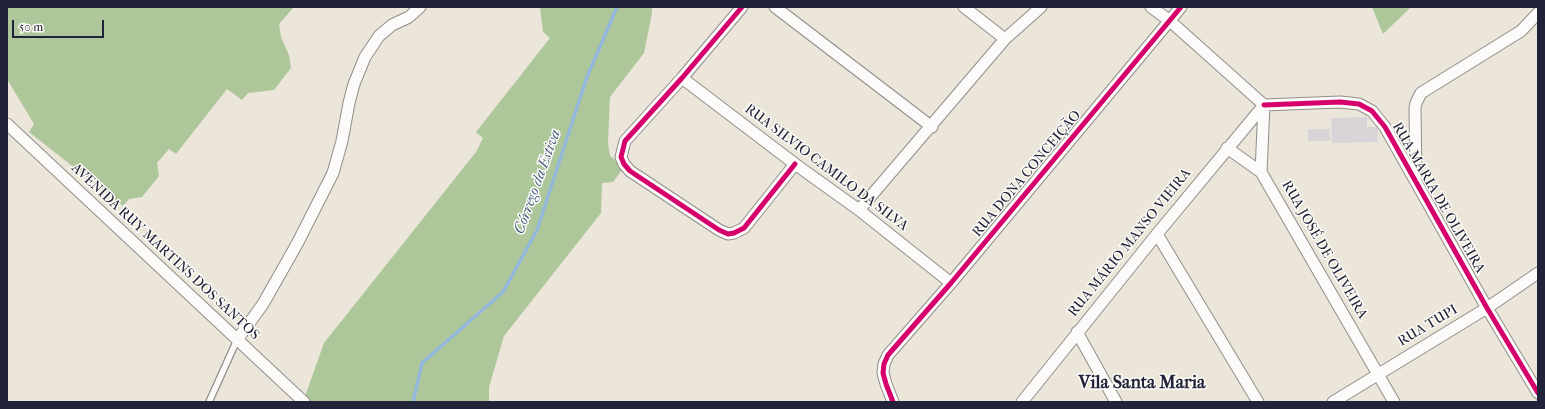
<!DOCTYPE html>
<html>
<head>
<meta charset="utf-8">
<style>
  body { margin:0 }
  #map { position:relative; width:1545px; height:409px; overflow:hidden; background:#ebe6d9; font-family:"IM FELL French Canon",serif }
  canvas { display:block }
  .frame { position:absolute; inset:0; border:8px solid #22223b; pointer-events:none }
  .scale { position:absolute; left:12px; top:20px; width:92px; height:18px; box-sizing:border-box; border:2px solid #22223b; border-top:0; padding-left:5px; font-size:12px; line-height:14px; white-space:nowrap; color:#22223b; -webkit-text-stroke:3px #fdfcf7; paint-order:stroke }
</style>
</head>
<body>
<div id="map">
<canvas width="1545" height="409"></canvas>
<div class="frame"></div>
<div class="scale">50 m</div>
</div>
<script>
const ctx = document.querySelector('canvas').getContext('2d');
ctx.lineJoin = 'round';
function fillPath(path, color) { ctx.fillStyle = color; ctx.fill(path, 'evenodd'); }
const poly = rows => new Path2D(rows.map(r => 'M' + r).join(''));
function trace(path, color, width, dash) { ctx.strokeStyle = color; ctx.lineWidth = width; ctx.lineCap = dash ? 'butt' : 'round'; ctx.setLineDash(dash || []); ctx.stroke(path); }
function drawText(font, color, halo, rows, align = 'center') {
  ctx.font = font + ' "IM FELL French Canon",serif'; ctx.lineWidth = 3; ctx.setLineDash([]); ctx.textBaseline = 'middle'; ctx.strokeStyle = halo; ctx.fillStyle = color; for (const [text, x, y, turn = 0] of rows) {
    ctx.save(); ctx.translate(x, y); ctx.rotate((+turn || 0) * Math.PI / 180); ctx.textAlign = isNaN(turn) ? turn : align; if (halo) ctx.strokeText(text, 0, 0); ctx.fillText(text, 0, 0); ctx.restore();
  }
}
fillPath(poly([
  [7,7,294,7,279,24,281,37,289,55,291,68,274,90,248,93,242,100,227,89,176,154,169,149,157,163,159,176,142,197,129,199,123,206,29,132,34,124,7,79],
  [540,7,652,7,652,13,644,53,610,97,608,143,610,156,624,167,613,182,602,183,601,213,504,336,489,387,489,402,303,402,324,343,476,152,483,138,476,132,550,38,543,32],
  [1372,7,1411,7,1383,34]
]), '#adc69a');
trace(poly([
  [413,402,422,363,503,292,537,230,587,77,617,7]
]), '#94b8db', 3.5);
fillPath(poly([
  [1367,117,1367,127,1378,127,1378,142,1332,143,1331,118],
  [1308,129,1330,129,1330,141,1308,141]
]), '#d8d4d8');
const lane = poly([
  [209,402,237,340]
]);
const street = poly([
  [742,7,682,78,625,141,621,157,624,164,630,171,719,230,728,234,734,233,744,228,795,164],
  [775,7,932,127],
  [964,7,1005,39],
  [1151,7,1170,21,1264,105],
  [682,78,795,164,859,210,951,283],
  [1264,105,1340,102,1359,104,1372,111,1385,127,1487,308,1538,393],
  [1264,105,1261,172,1394,402],
  [7,124,304,402],
  [1227,148,1261,172],
  [1416,181,1415,108,1416,103,1421,93,1521,31,1538,13],
  [859,210,1005,39,1041,7],
  [1157,234,1258,402],
  [1077,332,1116,402],
  [237,340,263,304,297,244,333,173,342,141,349,103,354,84,365,57,379,36,392,25,409,17,420,7],
  [893,402,886,384,883,373,884,364,888,355,951,283,1181,7],
  [1022,402,1157,234,1264,105],
  [1333,402,1487,308,1538,273]
]);
trace(lane, '#908e8b', 8);
trace(street, '#908e8b', 13);
trace(lane, '#fcfbf9', 5.5);
trace(street, '#fcfbf9', 11);
trace(poly([
  [742,7,682,78,625,141,621,157,624,164,630,171,719,230,728,234,734,233,744,228,795,164],
  [1264,105,1340,102,1359,104,1372,111,1385,127,1487,308,1538,393],
  [893,402,886,384,883,373,884,364,888,355,951,283,1181,7]
]), '#d6006c', 5);
drawText('14px', '#22223b', '#fdfcf7', [
  ["RUA SILVIO CAMILO DA SILVA",826,168,37],
  ["RUA DONA CONCEIÇÃO",1027,174,-50],
  ["RUA MARIA DE OLIVEIRA",1438,198,60],
  ["RUA MÁRIO MANSO VIEIRA",1130,243,-51],
  ["RUA JOSÉ DE OLIVEIRA",1324,250,60],
  ["AVENIDA RUY MARTINS DOS SANTOS",165,252,43],
  ["RUA TUPI",1428,326,-31]
]);
drawText('italic 15px', '#455c83', '#fdfcf7', [
  ["Córrego da Estiva",538,182,-70]
]);
drawText('bold 18px', '#22223b', '#fdfcf7', [
  ["Vila Santa Maria",1142,384]
]);
</script>
</body>
</html>
